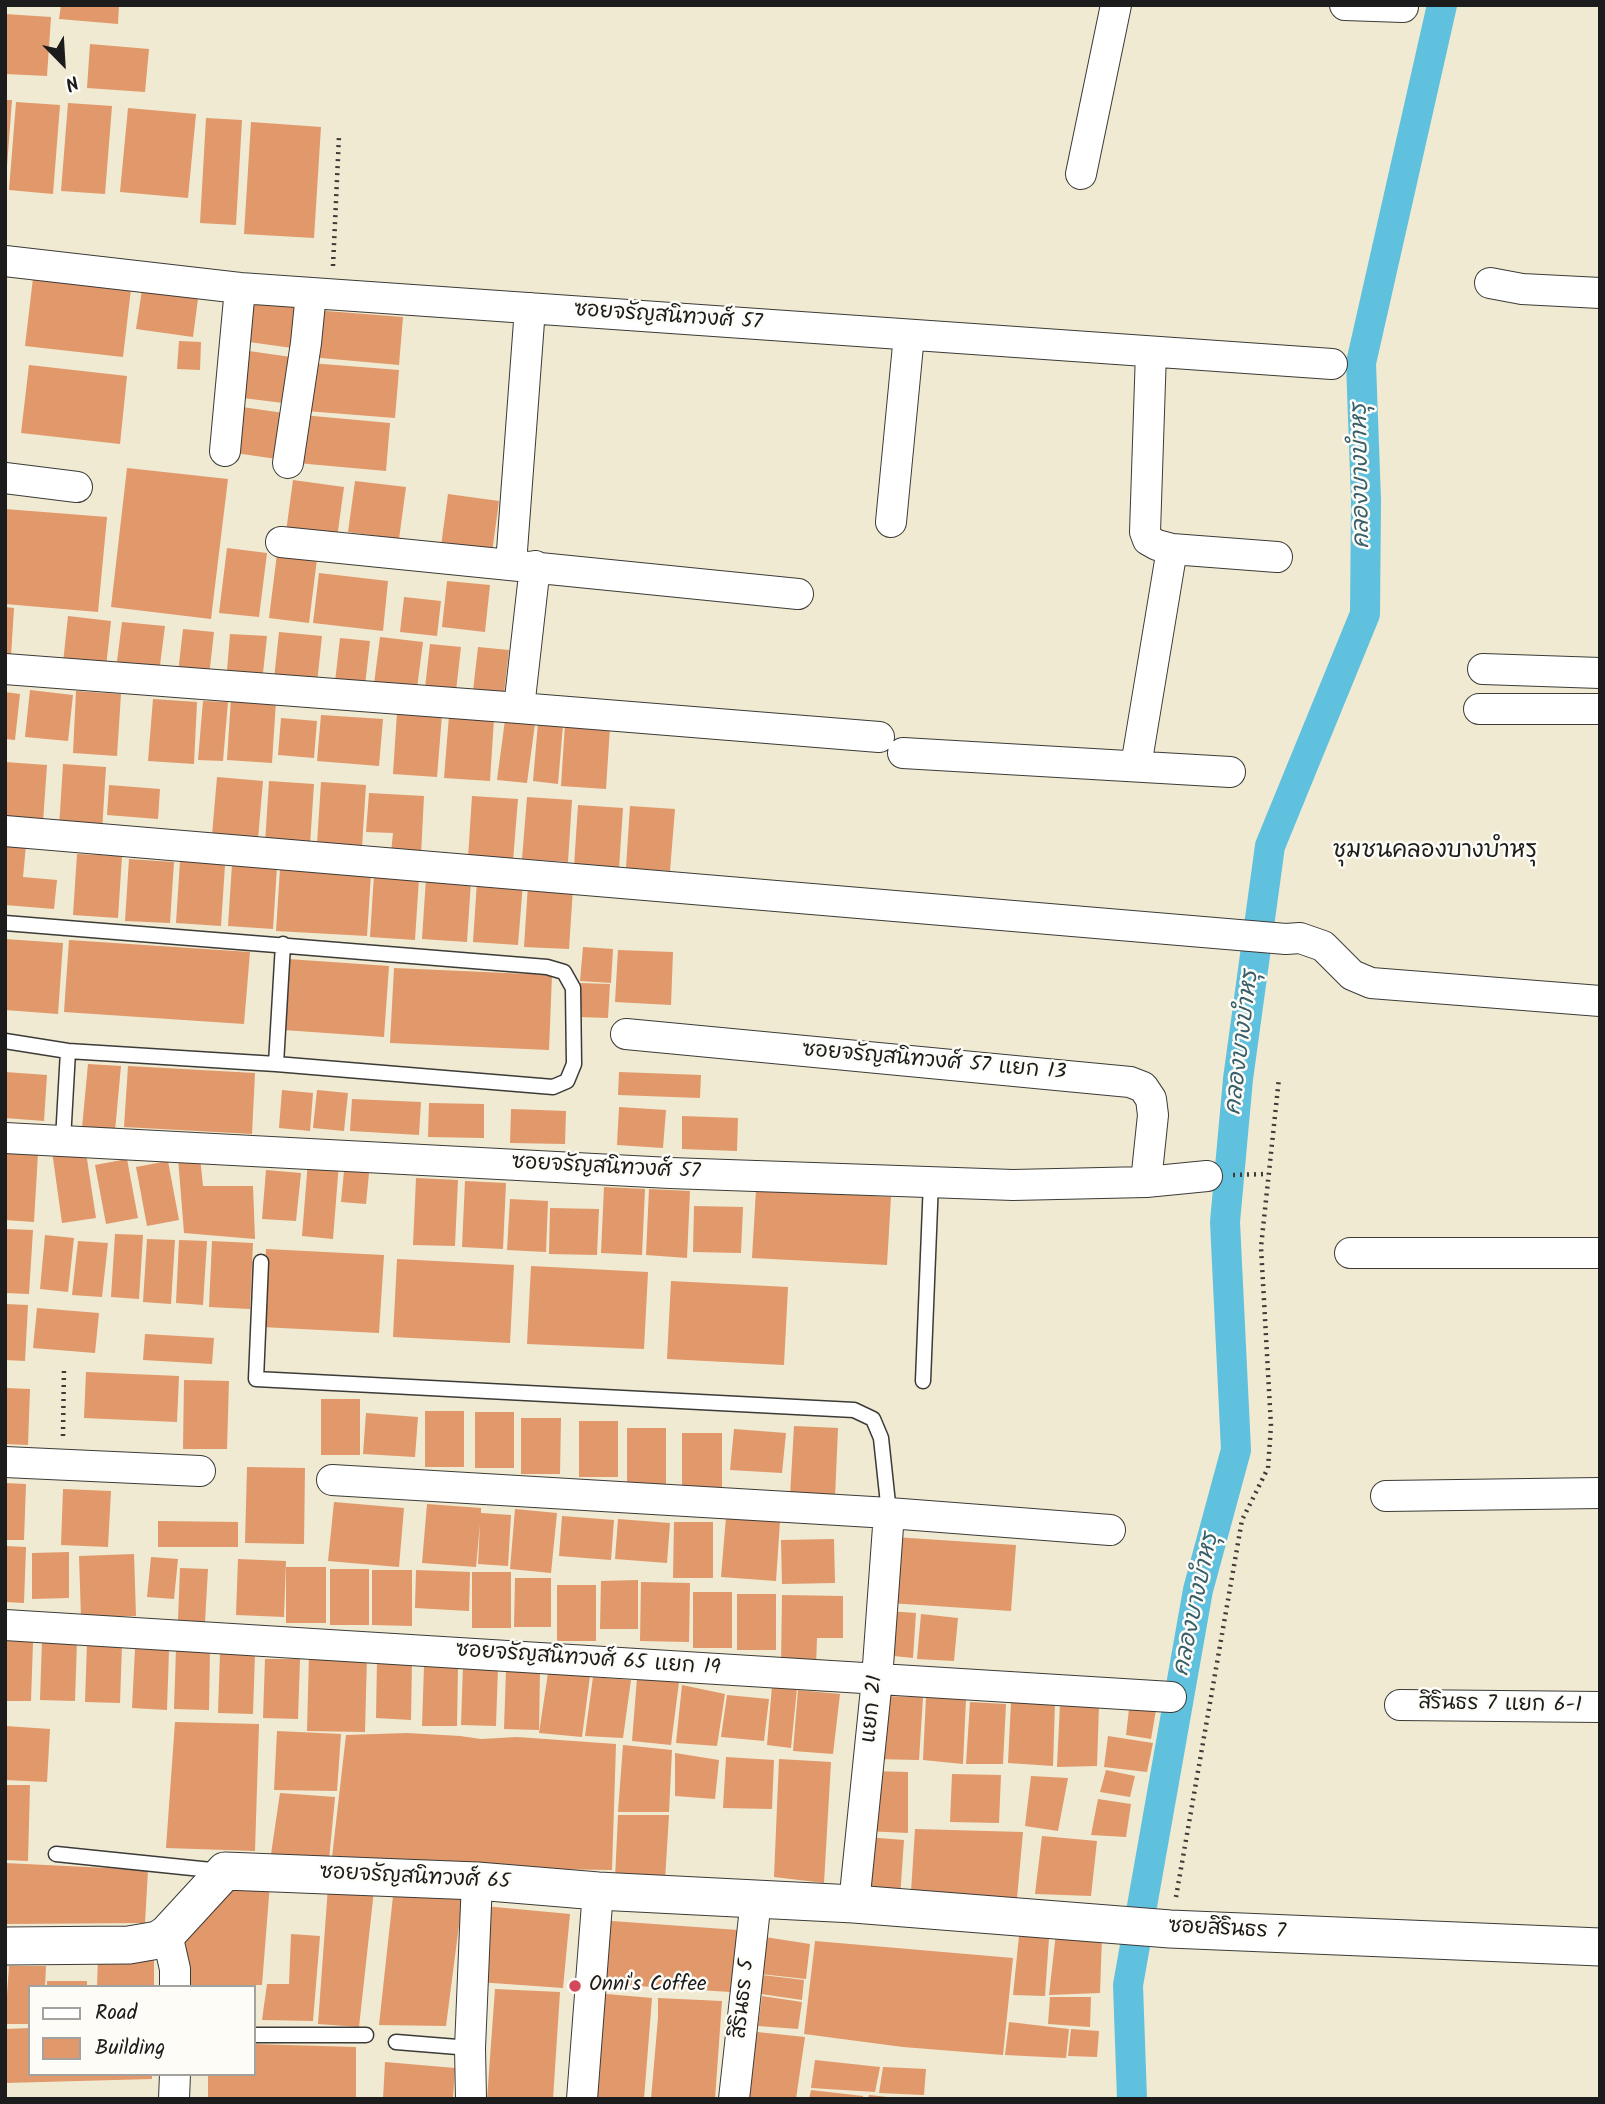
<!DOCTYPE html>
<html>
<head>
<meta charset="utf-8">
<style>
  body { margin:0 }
  #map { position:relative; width:1605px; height:2104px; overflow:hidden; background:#efead1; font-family:Kalam,sans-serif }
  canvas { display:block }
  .frame { position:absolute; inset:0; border:7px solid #1c1c1c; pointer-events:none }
  .legend { position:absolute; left:28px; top:1985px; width:228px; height:91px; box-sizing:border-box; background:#fdfcf7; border:2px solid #a3a29f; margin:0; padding:9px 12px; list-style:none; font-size:21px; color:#1c1c1c }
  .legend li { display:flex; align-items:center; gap:14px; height:35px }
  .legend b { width:35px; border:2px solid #a3a29f }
  .north { position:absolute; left:28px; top:28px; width:70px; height:70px; -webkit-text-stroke:5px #fdfcf7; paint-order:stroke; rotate:156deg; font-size:19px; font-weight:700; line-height:28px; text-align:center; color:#1c1c1c }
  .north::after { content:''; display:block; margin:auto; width:24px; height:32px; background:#1c1c1c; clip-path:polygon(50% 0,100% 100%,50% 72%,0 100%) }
</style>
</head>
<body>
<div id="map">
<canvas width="1605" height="2104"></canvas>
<div class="frame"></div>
<ul class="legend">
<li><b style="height:9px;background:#fff"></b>Road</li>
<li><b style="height:19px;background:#e1986b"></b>Building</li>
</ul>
<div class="north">N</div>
</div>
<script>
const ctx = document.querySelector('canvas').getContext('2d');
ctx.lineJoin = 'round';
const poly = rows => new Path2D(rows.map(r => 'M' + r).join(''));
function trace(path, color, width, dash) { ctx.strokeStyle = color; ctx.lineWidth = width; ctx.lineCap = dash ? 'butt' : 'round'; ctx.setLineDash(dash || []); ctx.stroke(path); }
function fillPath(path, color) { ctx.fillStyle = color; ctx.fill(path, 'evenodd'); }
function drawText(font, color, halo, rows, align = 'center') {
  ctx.font = font + ' Kalam,"Playpen Sans Thai",sans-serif'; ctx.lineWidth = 5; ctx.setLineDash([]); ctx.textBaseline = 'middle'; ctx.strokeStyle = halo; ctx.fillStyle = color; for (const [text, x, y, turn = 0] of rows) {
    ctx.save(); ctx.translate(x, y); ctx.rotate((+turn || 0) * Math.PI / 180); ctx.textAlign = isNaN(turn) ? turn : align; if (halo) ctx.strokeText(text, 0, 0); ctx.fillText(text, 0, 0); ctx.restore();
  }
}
trace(poly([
  [1132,2099,1128,1985,1198,1590,1236,1450,1225,1222,1238,1079,1270,846,1365,614,1366,500,1361,363,1442,5]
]), '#60c1de', 30);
fillPath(poly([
  [61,5,119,5,118,24,59,19],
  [5,14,51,17,47,76,5,74],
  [90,44,149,49,145,92,87,88],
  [5,100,12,100,7,166,5,166],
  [16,102,60,105,53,194,9,190],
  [68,103,112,106,105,194,61,191],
  [128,108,196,114,188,198,120,192],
  [206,118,242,120,236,225,200,223],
  [251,122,321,127,314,238,244,234],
  [33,278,131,289,123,357,25,346],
  [143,283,199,291,193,337,136,329],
  [249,295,306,303,299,349,242,341],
  [314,310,403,317,399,365,310,357],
  [179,341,201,342,200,370,177,369],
  [242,350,298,358,291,404,235,397],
  [310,363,399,370,395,418,306,411],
  [29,365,127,376,120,444,21,433],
  [235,406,291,414,284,460,228,452],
  [302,415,390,423,386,471,297,463],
  [127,468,228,479,211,619,111,607],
  [293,480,344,487,337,538,286,532],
  [355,481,406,487,399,539,348,532],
  [448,494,499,501,492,553,441,546],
  [5,509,107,517,98,612,5,604],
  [227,548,267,553,259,617,219,613],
  [277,554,317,559,309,623,269,618],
  [319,573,388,581,383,631,313,623],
  [447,581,490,585,485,632,442,627],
  [404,597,441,601,437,636,400,632],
  [5,607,14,608,11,656,5,656],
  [68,616,111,621,106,667,63,663],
  [122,622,165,626,159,673,116,669],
  [183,629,214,632,209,676,178,673],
  [279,632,322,636,317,683,274,679],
  [230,634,267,636,263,673,227,671],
  [380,637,423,642,417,688,374,684],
  [340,638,370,641,365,685,335,682],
  [430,644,461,647,456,691,425,688],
  [478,647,509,650,504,694,473,691],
  [30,690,73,695,68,741,25,737],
  [76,691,121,694,117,756,73,753],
  [5,692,20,694,15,740,5,739],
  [231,698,276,701,272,763,227,760],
  [153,699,197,702,194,764,148,761],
  [203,701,228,702,223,761,198,760],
  [397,712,442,715,437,777,393,774],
  [321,715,383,719,379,766,317,761],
  [449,716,494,719,490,781,444,778],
  [281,718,317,721,314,758,278,755],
  [505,720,535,724,527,783,497,780],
  [538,723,563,725,558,784,533,781],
  [565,724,610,727,606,789,561,786],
  [5,762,47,765,43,822,5,820],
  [63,764,106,767,102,831,59,828],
  [217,777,263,781,258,839,212,835],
  [269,781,314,784,310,845,265,843],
  [321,782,366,785,362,847,317,844],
  [109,785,160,789,158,819,107,815],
  [369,793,424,796,421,855,391,853,393,833,366,832],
  [472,796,518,799,513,861,468,858],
  [527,797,572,800,568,862,522,859],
  [578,805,623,808,619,869,574,867],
  [630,806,675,809,670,871,626,868],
  [5,843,26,845,23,877,57,880,54,909,5,905],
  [77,854,122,856,118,918,73,915],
  [129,859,174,862,170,923,125,921],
  [180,861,225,865,221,926,176,923],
  [232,864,277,867,273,929,228,926],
  [280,869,371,874,367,936,276,931],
  [374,875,419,878,415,940,370,937],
  [426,878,471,881,467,942,422,939],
  [477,881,523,883,518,945,473,942],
  [528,885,573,888,569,949,524,947],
  [5,939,63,943,58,1014,5,1010],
  [69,940,250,952,244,1024,64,1012],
  [583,947,613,949,611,983,580,981],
  [618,950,673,952,671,1005,615,1002],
  [288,959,389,966,384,1037,283,1030],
  [394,968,552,975,549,1050,390,1043],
  [580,983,610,984,608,1018,578,1017],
  [88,1064,121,1066,115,1131,82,1128],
  [128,1066,255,1073,252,1134,124,1127],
  [5,1072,47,1075,44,1121,5,1118],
  [619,1072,701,1075,700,1098,618,1095],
  [282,1090,313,1093,310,1131,279,1128],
  [317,1090,348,1093,344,1131,313,1128],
  [352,1099,421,1102,419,1135,350,1131],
  [429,1103,484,1104,484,1138,428,1137],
  [619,1107,666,1110,663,1148,617,1145],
  [511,1109,566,1111,565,1144,510,1143],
  [682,1116,738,1118,737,1151,682,1149],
  [85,1146,96,1218,62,1223,52,1151],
  [5,1151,38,1153,34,1222,5,1220],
  [200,1157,203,1186,253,1186,255,1239,184,1233,178,1158],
  [127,1159,138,1218,106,1224,95,1165],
  [168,1161,179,1220,147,1226,136,1167],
  [308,1161,339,1163,333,1239,302,1236],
  [345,1161,370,1163,366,1204,341,1202],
  [266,1170,301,1173,296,1221,262,1219],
  [416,1178,458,1180,455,1246,413,1245],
  [465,1181,506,1183,503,1249,462,1247],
  [604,1187,645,1189,642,1255,601,1253],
  [649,1189,690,1191,687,1258,646,1255],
  [756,1189,891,1197,887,1265,752,1258],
  [510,1199,548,1201,546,1252,507,1250],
  [694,1206,743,1207,741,1253,693,1252],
  [550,1208,599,1209,597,1255,549,1254],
  [5,1229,33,1230,29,1294,5,1293],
  [115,1234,143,1235,139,1299,111,1297],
  [45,1235,74,1238,68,1292,40,1289],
  [147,1239,175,1240,171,1304,143,1302],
  [179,1240,207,1241,203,1305,176,1303],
  [78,1241,108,1243,102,1297,72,1295],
  [212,1241,253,1243,250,1309,209,1307],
  [266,1249,384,1255,379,1333,262,1327],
  [397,1259,514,1265,510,1343,393,1337],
  [531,1266,648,1272,644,1349,527,1344],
  [671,1281,788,1287,784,1365,667,1359],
  [5,1304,28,1305,25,1361,5,1360],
  [37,1308,99,1313,95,1353,33,1348],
  [145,1334,214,1338,212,1364,143,1360],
  [86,1372,179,1376,177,1422,84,1418],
  [184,1380,229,1381,227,1449,183,1449],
  [5,1388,30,1389,28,1445,5,1444],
  [321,1399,360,1399,360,1455,321,1455],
  [425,1411,464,1411,464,1467,425,1467],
  [475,1412,514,1412,514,1468,475,1468],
  [366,1413,418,1417,415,1457,363,1454],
  [521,1418,561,1418,560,1474,521,1474],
  [579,1421,618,1421,618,1477,579,1477],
  [794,1426,838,1428,835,1498,790,1496],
  [627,1428,666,1428,666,1484,627,1484],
  [734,1429,786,1433,782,1473,730,1470],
  [682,1433,722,1433,722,1489,682,1489],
  [247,1467,305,1468,304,1544,245,1543],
  [5,1483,26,1484,24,1540,5,1540],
  [63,1489,111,1491,108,1547,61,1545],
  [334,1502,404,1508,399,1567,328,1561],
  [427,1504,481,1508,481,1513,511,1515,508,1566,478,1564,480,1524,476,1567,422,1563],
  [515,1509,557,1513,551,1573,510,1569],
  [562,1516,614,1520,611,1560,559,1556],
  [726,1517,780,1521,776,1581,721,1577],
  [618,1519,670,1523,667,1563,615,1559],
  [158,1521,238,1522,238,1547,158,1547],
  [674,1522,713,1522,713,1578,673,1578],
  [894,1537,1016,1545,1011,1611,889,1603],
  [834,1539,835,1583,782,1584,781,1540],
  [5,1546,26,1547,24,1603,5,1602],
  [69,1552,69,1598,32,1599,32,1553],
  [134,1554,136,1616,81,1617,79,1556],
  [151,1557,178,1559,174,1599,147,1597],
  [238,1559,286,1561,284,1617,236,1615],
  [286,1567,326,1567,326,1623,286,1623],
  [180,1568,208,1569,205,1622,178,1620],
  [330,1569,369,1569,369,1625,330,1625],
  [372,1570,412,1570,412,1626,372,1625],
  [416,1570,470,1572,469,1611,415,1608],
  [472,1572,511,1572,511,1628,472,1628],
  [515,1578,551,1578,551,1627,514,1627],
  [638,1580,638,1629,600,1629,601,1581],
  [641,1582,690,1583,689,1642,640,1641],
  [557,1585,596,1585,596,1641,557,1641],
  [693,1592,732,1592,732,1648,693,1648],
  [737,1594,776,1594,776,1650,737,1650],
  [782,1595,843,1596,843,1638,817,1638,816,1666,781,1666],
  [888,1611,916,1613,913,1658,884,1655],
  [921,1614,958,1618,954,1661,917,1659],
  [42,1640,77,1641,75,1701,40,1700],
  [5,1641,33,1642,31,1701,5,1701],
  [87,1643,122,1644,120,1703,85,1702],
  [135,1649,169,1650,167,1710,132,1708],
  [176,1649,210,1650,209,1710,174,1709],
  [220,1653,255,1654,253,1714,218,1713],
  [309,1655,367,1656,365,1732,307,1731],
  [265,1659,300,1659,298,1719,263,1718],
  [377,1659,412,1660,411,1720,376,1718],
  [424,1666,458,1666,457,1726,422,1726],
  [463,1666,498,1667,496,1726,461,1725],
  [506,1669,540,1670,539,1730,504,1729],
  [548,1673,590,1676,582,1737,539,1733],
  [593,1677,631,1680,623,1738,585,1736],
  [637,1678,679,1682,671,1745,632,1741],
  [682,1685,725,1694,717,1746,676,1743],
  [772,1686,797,1688,791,1748,767,1745],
  [798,1690,840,1694,833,1754,793,1751],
  [727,1695,769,1699,764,1741,721,1737],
  [880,1696,923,1697,919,1760,874,1759],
  [926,1697,966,1699,963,1764,923,1760],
  [1130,1701,1157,1704,1151,1739,1126,1735],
  [970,1702,1006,1704,1003,1764,966,1764],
  [1011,1702,1055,1702,1053,1766,1008,1763],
  [1060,1703,1099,1705,1097,1766,1057,1767],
  [175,1722,259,1724,255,1851,166,1848],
  [5,1726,50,1729,47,1782,5,1780],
  [277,1731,341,1734,337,1791,274,1790],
  [407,1733,460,1736,481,1739,517,1737,616,1744,612,1870,331,1866,346,1735],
  [1108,1736,1153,1743,1147,1772,1104,1767],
  [623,1745,672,1750,669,1812,618,1812],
  [675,1753,719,1760,715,1799,675,1796],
  [726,1757,774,1760,772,1809,723,1808],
  [779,1759,831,1762,824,1883,774,1877],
  [1106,1770,1135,1776,1130,1797,1100,1792],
  [872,1771,908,1772,908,1833,865,1831],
  [952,1774,1001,1775,999,1823,950,1822],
  [1031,1776,1068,1778,1058,1831,1025,1826],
  [5,1785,30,1785,28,1861,5,1860],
  [280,1793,335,1797,329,1860,270,1861],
  [1098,1799,1131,1804,1126,1837,1091,1835],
  [618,1815,669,1815,665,1880,615,1879],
  [915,1829,1023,1832,1017,1898,911,1892],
  [1042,1836,1097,1841,1091,1896,1035,1894],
  [866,1837,904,1840,900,1898,861,1896],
  [5,1863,148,1870,145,1923,5,1924],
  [229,1876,270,1883,262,1985,181,1985,187,1926],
  [328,1887,374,1890,359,2027,318,2024],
  [394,1887,463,1894,446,2026,379,2025],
  [484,1906,570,1914,563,1988,478,1982],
  [598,1920,738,1930,730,1992,592,1983],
  [1056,1933,1102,1936,1100,1993,1049,1995],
  [291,1934,320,1936,313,2021,262,2020,267,1984,289,1984],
  [1019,1936,1049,1938,1045,1996,1013,1995],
  [765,1937,810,1944,806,1979,760,1974],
  [815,1941,1013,1958,1003,2055,903,2047,804,2034],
  [154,1955,154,1987,97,1987,98,1958],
  [9,1966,46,1966,45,1987,30,1987,30,2024,5,2024],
  [762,1975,804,1980,802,2000,761,1994],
  [47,1981,87,1981,87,1987,47,1987],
  [495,1989,560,1992,553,2099,487,2099],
  [595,1993,652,1998,644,2099,585,2099],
  [762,1996,802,2002,798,2029,758,2026],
  [1050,1997,1091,1997,1090,2027,1048,2024],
  [658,1998,722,2001,715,2099,651,2099,658,2018],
  [1009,2022,1069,2029,1066,2058,1005,2055],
  [30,2028,30,2074,152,2074,152,2079,5,2083,5,2029],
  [1071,2029,1099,2031,1097,2057,1068,2056],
  [757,2032,805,2037,796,2099,749,2099],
  [254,2044,356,2047,356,2099,208,2099,208,2074,254,2074],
  [815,2060,880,2067,875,2092,811,2088],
  [385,2062,455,2068,453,2099,383,2099],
  [883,2067,926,2069,924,2095,879,2093],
  [811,2090,863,2096,863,2099,809,2099],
  [869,2095,888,2097,888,2099,868,2099]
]), '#e1986b');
const service = poly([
  [5,923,547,967,564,972,573,988,574,1064,567,1081,553,1087,276,1064,68,1051,5,1041],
  [276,1064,283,944],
  [63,1140,68,1051],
  [261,1262,256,1379,854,1410,873,1419,881,1438,889,1513],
  [923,1381,931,1181],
  [56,1854,221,1871],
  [254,2035,366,2035],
  [396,2042,470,2048]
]);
const minor = poly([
  [1345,5,1403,7],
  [1081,174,1116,5],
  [5,261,240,288,1332,364],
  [1490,283,1522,289,1600,293],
  [225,451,240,288],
  [288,463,306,343,311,293],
  [5,478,77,487],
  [891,522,909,335],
  [281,542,798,594],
  [1172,549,1277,557],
  [511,564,530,308],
  [535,566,519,708,879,737],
  [5,669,519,708],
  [1483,669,1600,673],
  [1479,709,1600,709],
  [903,753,1230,772],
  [1136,766,1172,549,1157,545,1148,540,1145,532,1151,352],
  [5,831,1286,939,1300,938,1323,946,1352,975,1371,983,1600,1001],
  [626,1034,1130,1082,1143,1087,1151,1099,1153,1115,1146,1182],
  [5,1138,670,1173,1013,1185,1146,1182,1207,1176],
  [1350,1253,1600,1253],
  [5,1462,200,1471],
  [332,1480,889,1513,1110,1530],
  [1386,1496,1600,1493],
  [5,1625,1171,1697],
  [1400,1705,1600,1707],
  [854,1904,877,1679,889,1513],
  [167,1934,175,1969,175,1987],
  [174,2099,175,2074],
  [471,2099,470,2048,477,1881],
  [582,2099,598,1891],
  [734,2099,756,1899]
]);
const tertiary = poly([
  [5,1946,129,1945,158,1940,167,1934,225,1871,477,1881,598,1891,854,1904,1170,1929,1600,1947]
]);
trace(service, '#3c3b37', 17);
trace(minor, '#3c3b37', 32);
trace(tertiary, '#3c3b37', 39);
trace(poly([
  [333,266,339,136],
  [1233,1175,1267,1174],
  [63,1436,64,1367],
  [1176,1897,1242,1520,1268,1468,1271,1426,1261,1247,1279,1078]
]), '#3c3b37', 4.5, [2, 5]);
trace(service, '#fff', 14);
trace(minor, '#fff', 30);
trace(tertiary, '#fff', 37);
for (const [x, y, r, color] of [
  [575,1986,7,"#d1495b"]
]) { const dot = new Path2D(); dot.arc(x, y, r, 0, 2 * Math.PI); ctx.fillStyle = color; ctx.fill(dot); trace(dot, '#fdfcf7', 2.5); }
drawText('21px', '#1c1c1c', '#fdfcf7', [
  ["ซอยจรัญสนิทวงศ์ 57",668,318,4],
  ["ซอยจรัญสนิทวงศ์ 57 แยก 13",934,1063,5],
  ["ซอยจรัญสนิทวงศ์ 57",606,1169,3],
  ["ซอยจรัญสนิทวงศ์ 65 แยก 19",588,1661,4],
  ["สิรินธร 7 แยก 6-1",1500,1706,1],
  ["แยก 21",874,1709,-84],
  ["ซอยจรัญสนิทวงศ์ 65",415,1879,3],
  ["ซอยสิรินธร 7",1227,1931,3],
  ["สิรินธร 5",745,1999,-84]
]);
drawText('21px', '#1c1c1c', '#fdfcf7', [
  ["Onni's Coffee",589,1986]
], 'left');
drawText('italic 23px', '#375e6a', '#fdfcf7', [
  ["คลองบางบำหรุ",1363,476,-91],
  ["คลองบางบำหรุ",1244,1043,-83],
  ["คลองบางบำหรุ",1198,1605,-78]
]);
drawText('23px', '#1c1c1c', '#fdfcf7', [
  ["ชุมชนคลองบางบำหรุ",1435,853]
]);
</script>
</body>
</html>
